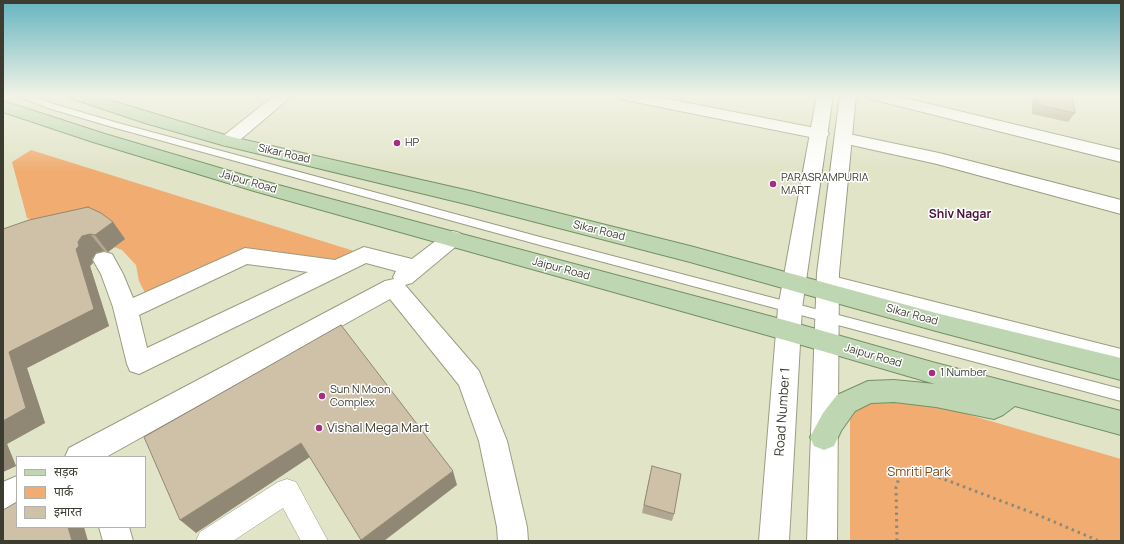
<!DOCTYPE html>
<html>
<head>
<meta charset="utf-8">
<style>
  body { margin:0 }
  #map { position:relative; width:1124px; height:544px; overflow:hidden; background:#e2e4c8; font-family:Manrope,"Noto Sans Devanagari",sans-serif }
  canvas { display:block }
  .frame { position:absolute; inset:0; border:4px solid #3c3c31; pointer-events:none }
  .legend { position:absolute; left:16px; top:456px; width:130px; height:72px; box-sizing:border-box; background:#fff; border:1px solid #b1b1ad; margin:0; padding:5px 7px; list-style:none; font-size:12px; color:#3c3c31 }
  .legend li { display:flex; align-items:center; gap:8px; height:20px }
  .legend b { width:20px; border:1px solid #b1b1ad }
</style>
</head>
<body>
<div id="map">
<canvas width="1124" height="544"></canvas>
<div class="frame"></div>
<ul class="legend">
<li><b style="height:5px;background:#bed7b2"></b>सड़क</li>
<li><b style="height:11px;background:#f1ac72"></b>पार्क</li>
<li><b style="height:11px;background:#cec1a7"></b>इमारत</li>
</ul>
</div>
<script>
const ctx = document.querySelector('canvas').getContext('2d');
ctx.lineJoin = 'round';
function fillPath(path, color) { ctx.fillStyle = color; ctx.fill(path, 'evenodd'); }
const poly = rows => new Path2D(rows.map(r => 'M' + r).join(''));
function trace(path, color, width, dash) { ctx.strokeStyle = color; ctx.lineWidth = width; ctx.lineCap = dash ? 'butt' : 'round'; ctx.setLineDash(dash || []); ctx.stroke(path); }
function drawText(font, color, halo, rows, align = 'center') {
  ctx.font = font + ' Manrope,sans-serif'; ctx.lineWidth = 3; ctx.setLineDash([]); ctx.textBaseline = 'middle'; ctx.strokeStyle = halo; ctx.fillStyle = color; for (const [text, x, y, turn = 0] of rows) {
    ctx.save(); ctx.translate(x, y); ctx.rotate((+turn || 0) * Math.PI / 180); ctx.textAlign = isNaN(turn) ? turn : align; if (halo) ctx.strokeText(text, 0, 0); ctx.fillText(text, 0, 0); ctx.restore();
  }
}
fillPath(poly([
  [31,150,354,251,339,260,317,259,244,251,147,297,139,281,136,265,122,250,77,233,27,218,12,162],
  [864,399,932,404,1121,459,1121,541,850,541,850,409]
]), '#f1ac72');
const service = poly([
  [19,95,30,95,54,104,118,123,540,237,1121,389,1121,401,540,245,112,127,48,108,20,97,19,95]
]);
const pedestrian = poly([
  [287,479,296,482,328,541,301,541,283,508,233,541,196,541,200,532,278,482,287,479]
]);
const minor = poly([
  [275,95,293,95,234,145,228,146,222,145,219,141,222,137,275,95],
  [617,95,648,95,820,129,826,130,829,134,826,138,820,139,625,100,619,98,617,95],
  [865,95,892,95,1121,150,1121,162,867,98,865,95],
  [844,133,939,153,1121,200,1121,214,937,164,838,142,835,138,838,134,844,133],
  [453,231,460,233,463,238,460,243,412,283,405,285,479,371,507,441,527,527,528,541,498,541,497,527,479,441,459,385,390,299,106,457,65,457,69,448,385,281,394,279,393,277,396,271,366,263,139,374,130,371,127,364,113,307,101,274,93,260,96,254,104,252,112,254,123,274,133,298,245,248,335,260,364,247,412,259,446,233,453,231],
  [247,264,308,272,147,348,139,315,247,264],
  [828,275,1121,349,1121,369,820,289,817,283,820,277,828,275],
  [17,476,17,505,3,511,3,482,17,476],
  [99,527,129,527,133,541,103,541,99,527]
]);
const tertiary = poly([
  [817,95,833,95,802,308,789,541,759,541,778,308,817,95],
  [840,95,856,95,839,273,837,541,807,541,817,273,840,95]
]);
const primary = poly([
  [68,95,92,95,232,137,470,191,690,246,936,313,1121,358,1121,380,936,331,690,262,470,205,222,145,145,123,70,98,68,95],
  [3,101,105,134,267,182,788,321,932,362,1121,411,1121,435,1015,406,1003,415,994,419,936,407,894,402,871,403,855,411,841,431,834,446,824,450,814,446,810,437,823,413,837,395,868,381,894,380,935,384,788,341,254,191,93,142,3,112,3,101]
]);
trace(service, '#9b9d82', 2);
trace(pedestrian, '#9b9d82', 1);
trace(minor, '#9b9d82', 2);
trace(tertiary, '#9b9d82', 2);
trace(primary, '#759064', 2);
trace(poly([
  [897,541,896,487,902,469,925,473,941,478,1038,515,1099,541]
]), '#8a8b78', 3, [2.5, 4]);
fillPath(service, '#fff');
fillPath(pedestrian, '#fff');
fillPath(minor, '#fff');
fillPath(tertiary, '#fff');
fillPath(primary, '#bed7b2');
fillPath(poly([
  [1032,95,1072,95,1075,113,1068,122,1032,114],
  [113,222,125,239,108,252,104,251,96,253,92,259,93,263,90,266,109,326,27,368,45,423,7,444,16,466,3,472,3,226,3,229],
  [650,474,674,514,672,521,642,513]
]), '#b1a690');
fillPath(poly([
  [113,222,125,239,108,252,95,235],
  [90,234,104,251,96,253,92,259,93,263,90,266,109,326,27,368,45,423,7,444,16,466,3,472,3,421,9,352,76,249,78,242,82,236],
  [301,443,310,457,196,533,180,520],
  [453,471,457,485,384,541,362,541,361,540],
  [68,527,84,527,88,541,72,541]
]), '#908775');
const building = poly([
  [1038,95,1072,95,1075,113,1038,105,1038,95],
  [88,207,101,213,113,222,95,235,90,234,82,236,78,242,79,246,76,249,94,309,9,352,26,408,3,421,3,229,29,220,88,207],
  [341,325,453,471,361,540,301,443,180,520,144,437,341,325],
  [652,466,681,474,674,514,644,505,652,466],
  [17,502,17,527,68,527,72,541,3,541,3,510,17,502]
]);
fillPath(building, '#cec1a7');
trace(building, '#908775', 1);
const sky = ctx.createLinearGradient(0, 0, 0, 171);
sky.addColorStop(0, '#65b4c0');
sky.addColorStop(0.56, '#f2f3e6');
sky.addColorStop(1, '#f2f3e600');
ctx.fillStyle = sky;
ctx.fillRect(0, 0, 1124, 171);
for (const [x, y, r, color] of [
  [397,143,4,"#a82d81"],
  [773,184,4,"#a82d81"],
  [932,373,4,"#a82d81"],
  [322,396,4,"#a82d81"],
  [319,428,4,"#a82d81"]
]) { const dot = new Path2D(); dot.arc(x, y, r, 0, 2 * Math.PI); ctx.fillStyle = color; ctx.fill(dot); trace(dot, '#fff', 1.5); }
drawText('11px', '#3c3c31', '#fff', [
  ["HP",405,143],
  ["PARASRAMPURIA",781,178],
  ["MART",781,191],
  ["1 Number",940,373],
  ["Sun N Moon",330,390],
  ["Complex",330,403]
], 'left');
drawText('11px', '#3c3c31', '#fff', [
  ["Sikar Road",284,154,13],
  ["Jaipur Road",248,182,16],
  ["Sikar Road",599,231,14],
  ["Jaipur Road",561,269,15],
  ["Sikar Road",912,315,15],
  ["Jaipur Road",873,356,16]
]);
drawText('bold 12px', '#4c1139', '#fff', [
  ["Shiv Nagar",960,215]
]);
drawText('13px', '#3c3c31', '#fff', [
  ["Road Number 1",783,412,-86]
]);
drawText('13px', '#3c3c31', '#fff', [
  ["Vishal Mega Mart",327,428]
], 'left');
drawText('13px', '#7e4916', '#fff', [
  ["Smriti Park",919,472]
]);
</script>
</body>
</html>
